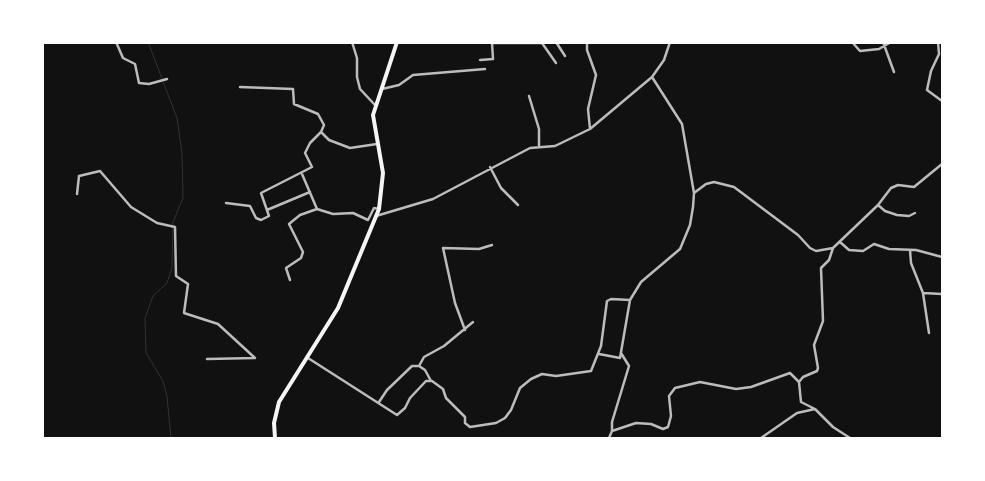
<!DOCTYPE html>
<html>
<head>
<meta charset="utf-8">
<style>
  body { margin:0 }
  #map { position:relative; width:985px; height:481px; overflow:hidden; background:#111; font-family:Helvetica,sans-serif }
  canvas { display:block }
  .frame { position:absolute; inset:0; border:44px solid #fff; pointer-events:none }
</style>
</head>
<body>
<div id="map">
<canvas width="985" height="481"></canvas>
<div class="frame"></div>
</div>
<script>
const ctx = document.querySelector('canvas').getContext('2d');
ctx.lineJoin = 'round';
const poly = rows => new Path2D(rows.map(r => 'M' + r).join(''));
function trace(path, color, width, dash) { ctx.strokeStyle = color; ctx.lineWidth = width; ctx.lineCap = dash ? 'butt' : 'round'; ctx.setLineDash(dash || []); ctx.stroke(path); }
trace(poly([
  [148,42,177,118,182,153,183,198,173,222,172,268,167,283,153,296,145,318,146,353,163,381,167,396,171,438]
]), '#333', 1);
trace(poly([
  [116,42,123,58,135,64,139,83,149,84,167,79],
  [352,42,357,58,357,77,360,89,375,105],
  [556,42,565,56],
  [587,42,587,50,596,75,588,109,590,129],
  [852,42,860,51,879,49,891,42],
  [883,42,894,72],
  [938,42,939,54,931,71,927,90,942,101],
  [492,43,542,43,556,63],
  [480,60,493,59,492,43],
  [240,87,293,89,294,104,318,114,324,125,321,132,329,140,350,148,377,144],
  [382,89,399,85,413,75,485,69],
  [529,96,539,129,539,146],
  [490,167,501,188,518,205],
  [302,174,317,209,333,214,353,213,368,220,374,208,379,209],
  [694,193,706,184,714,182,734,187,798,235,810,248,816,251,833,248],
  [77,194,79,176,100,171,131,207,157,223,175,227,176,276,188,284,184,313,218,324,255,358],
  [226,203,250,206,256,218,261,220,269,216,261,193,312,167,305,153,310,143,321,132],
  [878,205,885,211,897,215,909,216,915,213],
  [267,210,310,192],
  [376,216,433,199,530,148,555,146,590,129,652,77,664,60,670,42],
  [840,242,849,250,863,251,874,244,889,249,916,250,942,257],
  [910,250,911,263,923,293,929,333],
  [290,280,286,268,301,258,303,252,289,224,300,215,317,209],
  [923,293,942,294],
  [465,330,455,303,443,248,479,249,492,245],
  [599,354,620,358,630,300,641,282,680,249,690,225,693,207,694,193,682,124,652,77],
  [308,358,397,415,405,408,410,398,426,381,432,381,443,389,446,398,465,417,465,423,470,427,496,423,505,418,511,410,520,388,531,379,542,374,556,376,591,371,601,346,607,301,611,299,630,300],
  [207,359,255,358],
  [419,366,424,357,444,346,473,322],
  [799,382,803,377,817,371,818,368,814,345,823,321,821,268,829,260,833,248,878,205,891,188,898,185,914,187,942,164],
  [379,402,387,390,412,366,419,366,425,370,431,381],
  [612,431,612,422,629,366,621,353],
  [609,438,612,431,636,423,651,424,663,429,668,427,671,416,669,396,675,388,700,382,736,389,751,387,790,373,799,382,801,402,815,409],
  [761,438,797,413,815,409,833,427,850,438]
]), '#bcbcbc', 2.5);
trace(poly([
  [275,438,274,423,279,402,338,308,379,209,383,173,373,115,397,42]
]), '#f5f5f5', 4);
</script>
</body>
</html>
